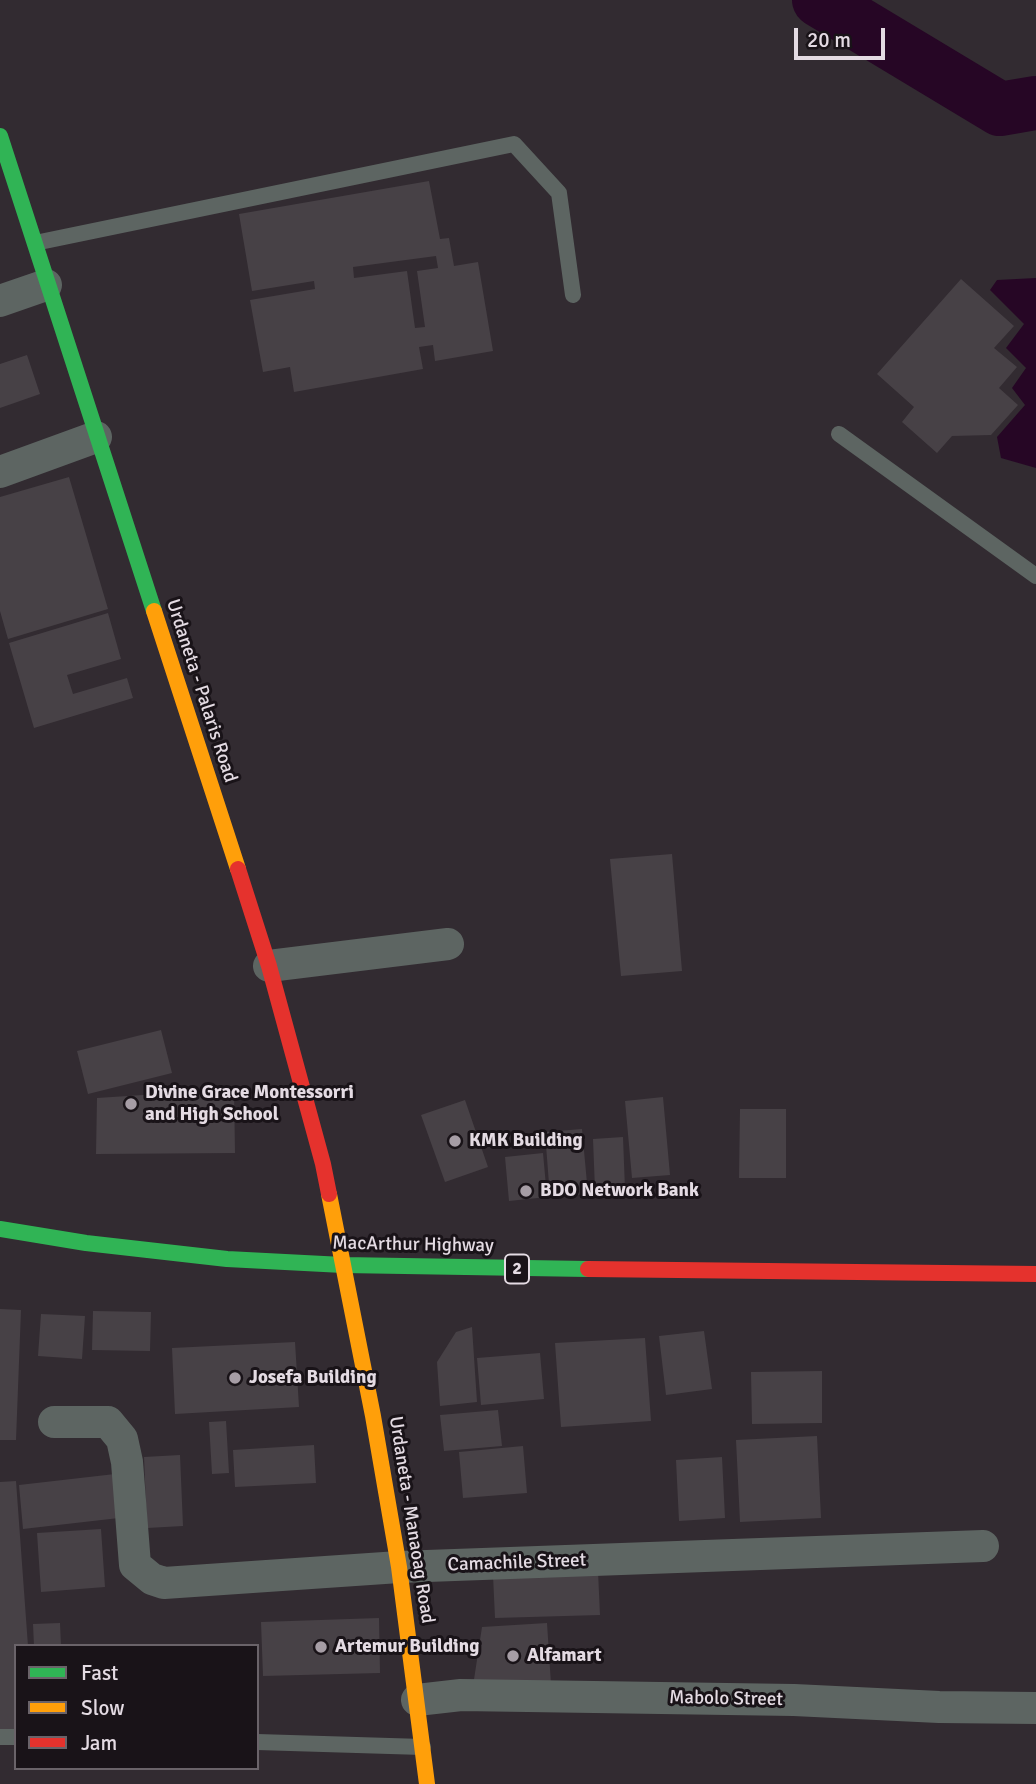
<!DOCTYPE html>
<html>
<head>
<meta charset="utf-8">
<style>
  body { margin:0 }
  #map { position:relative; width:1036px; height:1784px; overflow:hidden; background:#322b31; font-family:Signika,sans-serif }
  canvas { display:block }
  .legend { position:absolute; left:14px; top:1644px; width:245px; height:126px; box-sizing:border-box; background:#191318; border:2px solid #6a6369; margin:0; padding:9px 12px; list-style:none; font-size:21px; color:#e4dbe3 }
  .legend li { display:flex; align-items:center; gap:14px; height:35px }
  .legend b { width:35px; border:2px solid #6a6369 }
  .scale { position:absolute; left:794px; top:28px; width:91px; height:32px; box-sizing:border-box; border:4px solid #e4dbe3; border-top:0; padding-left:9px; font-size:21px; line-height:24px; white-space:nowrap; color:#e4dbe3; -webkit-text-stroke:5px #191318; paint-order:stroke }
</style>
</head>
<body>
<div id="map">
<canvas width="1036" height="1784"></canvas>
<ul class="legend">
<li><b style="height:9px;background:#30b455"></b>Fast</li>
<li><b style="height:9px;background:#ff9f0a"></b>Slow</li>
<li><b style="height:9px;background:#e5322d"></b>Jam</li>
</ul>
<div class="scale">20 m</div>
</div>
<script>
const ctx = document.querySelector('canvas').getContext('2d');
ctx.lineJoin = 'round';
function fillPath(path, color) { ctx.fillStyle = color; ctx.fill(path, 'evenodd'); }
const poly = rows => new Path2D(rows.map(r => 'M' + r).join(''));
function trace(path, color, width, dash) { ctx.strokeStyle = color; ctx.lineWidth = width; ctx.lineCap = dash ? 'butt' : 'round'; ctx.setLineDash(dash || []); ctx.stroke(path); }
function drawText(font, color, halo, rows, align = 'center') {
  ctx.font = font + ' Signika,sans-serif'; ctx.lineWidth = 6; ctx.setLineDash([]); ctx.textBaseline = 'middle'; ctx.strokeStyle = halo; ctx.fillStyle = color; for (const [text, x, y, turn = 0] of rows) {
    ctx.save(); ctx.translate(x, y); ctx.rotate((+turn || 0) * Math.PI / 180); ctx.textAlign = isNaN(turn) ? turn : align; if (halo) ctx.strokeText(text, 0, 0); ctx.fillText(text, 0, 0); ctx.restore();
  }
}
fillPath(poly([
  [1036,278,1036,468,1001,458,997,437,1025,405,1012,388,1026,368,1006,348,1024,324,990,290,997,280]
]), '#260625');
trace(poly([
  [819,0,1000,109,1036,103]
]), '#260625', 54);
fillPath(poly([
  [429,181,440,239,449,238,454,266,478,262,493,351,435,361,433,345,419,347,423,369,294,392,290,367,263,372,250,300,315,289,314,281,252,291,239,214],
  [436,256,438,268,417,271,425,327,415,328,407,271,354,278,353,267],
  [961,279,1014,326,994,348,1017,367,999,388,1018,405,991,435,952,436,937,453,902,422,914,407,877,374],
  [27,355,40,394,0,408,0,364],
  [69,477,108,609,8,639,0,611,0,497],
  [108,613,121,659,67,675,73,694,127,678,133,698,34,728,9,643],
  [672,854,682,971,621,976,610,859],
  [161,1030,172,1073,88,1094,77,1051],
  [234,1089,235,1153,96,1154,97,1098],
  [663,1097,670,1175,632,1178,625,1101],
  [465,1100,488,1167,445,1182,421,1115],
  [740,1109,786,1109,786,1178,739,1178],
  [582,1129,588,1194,550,1197,545,1132],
  [623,1137,625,1189,595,1190,593,1139],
  [543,1153,547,1197,509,1201,505,1157],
  [0,1309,21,1310,16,1440,0,1440],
  [93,1311,151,1312,150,1351,92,1350],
  [41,1314,85,1316,82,1359,38,1356],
  [472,1327,477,1402,440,1406,437,1362,456,1332],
  [704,1331,712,1389,666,1395,659,1336],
  [645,1338,651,1421,561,1427,555,1343],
  [295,1342,299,1407,175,1414,172,1348],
  [540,1353,544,1399,481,1405,477,1358],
  [822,1371,822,1423,752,1424,751,1372],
  [498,1410,502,1446,444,1451,440,1415],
  [226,1421,229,1473,212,1474,209,1422],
  [817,1436,821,1518,740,1522,736,1440],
  [314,1445,316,1483,235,1487,233,1450],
  [523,1446,527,1493,463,1498,459,1452],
  [180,1455,183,1526,147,1528,144,1457],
  [722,1457,725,1518,679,1521,676,1460],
  [115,1474,119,1518,23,1529,19,1485],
  [16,1481,28,1646,16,1646,16,1729,0,1730,0,1482],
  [101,1529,105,1587,41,1592,37,1533],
  [598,1571,600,1615,495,1618,493,1575],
  [379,1618,380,1673,263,1676,261,1622],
  [60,1623,61,1646,34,1646,33,1624],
  [547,1623,551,1684,473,1686,482,1627]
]), '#474146');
trace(poly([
  [35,243,514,144,559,193,573,295],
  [839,434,1036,576],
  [0,1737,16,1737],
  [257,1742,423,1747]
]), '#5d6562', 16);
trace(poly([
  [0,301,46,285],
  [0,472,96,437],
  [269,966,448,944],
  [54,1422,108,1422,122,1439,127,1462,135,1565,152,1579,164,1583,399,1567,983,1546],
  [417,1700,461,1695,794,1700,939,1707,1036,1708]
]), '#5d6562', 32);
trace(poly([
  [0,136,154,611],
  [0,1229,86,1243,227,1259,343,1265,588,1269]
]), '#30b455', 16);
trace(poly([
  [154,611,238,869],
  [329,1194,373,1416,399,1567,427,1784]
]), '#ff9f0a', 16);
trace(poly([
  [238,869,269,966,323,1164,329,1194],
  [588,1269,1036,1274]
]), '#e5322d', 16);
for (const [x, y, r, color] of [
  [131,1104,7,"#a69da5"],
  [455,1141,7,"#a69da5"],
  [526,1191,7,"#a69da5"],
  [235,1378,7,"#a69da5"],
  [321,1647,7,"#a69da5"],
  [513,1656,7,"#a69da5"]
]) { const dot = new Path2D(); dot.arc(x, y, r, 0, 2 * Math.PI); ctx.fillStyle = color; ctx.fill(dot); trace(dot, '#191318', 2.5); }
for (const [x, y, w] of [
  [517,1269,24]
]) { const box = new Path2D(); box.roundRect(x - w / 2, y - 14.5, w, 29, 5); ctx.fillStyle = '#191318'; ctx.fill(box); trace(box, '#e4dbe3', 2); }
drawText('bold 18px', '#e4dbe3', null, [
  ["2",517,1269]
]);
drawText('19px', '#e4dbe3', '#191318', [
  ["Urdaneta - Palaris Road",201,691,72],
  ["MacArthur Highway",413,1245,1],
  ["Urdaneta - Manaoag Road",411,1520,81],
  ["Camachile Street",517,1563,-2],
  ["Mabolo Street",726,1699,1]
]);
drawText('bold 19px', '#e4dbe3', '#191318', [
  ["Divine Grace Montessorri",145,1093],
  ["and High School",145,1115],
  ["KMK Building",469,1141],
  ["BDO Network Bank",540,1191],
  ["Josefa Building",249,1378],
  ["Artemur Building",335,1647],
  ["Alfamart",527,1656]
], 'left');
</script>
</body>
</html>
